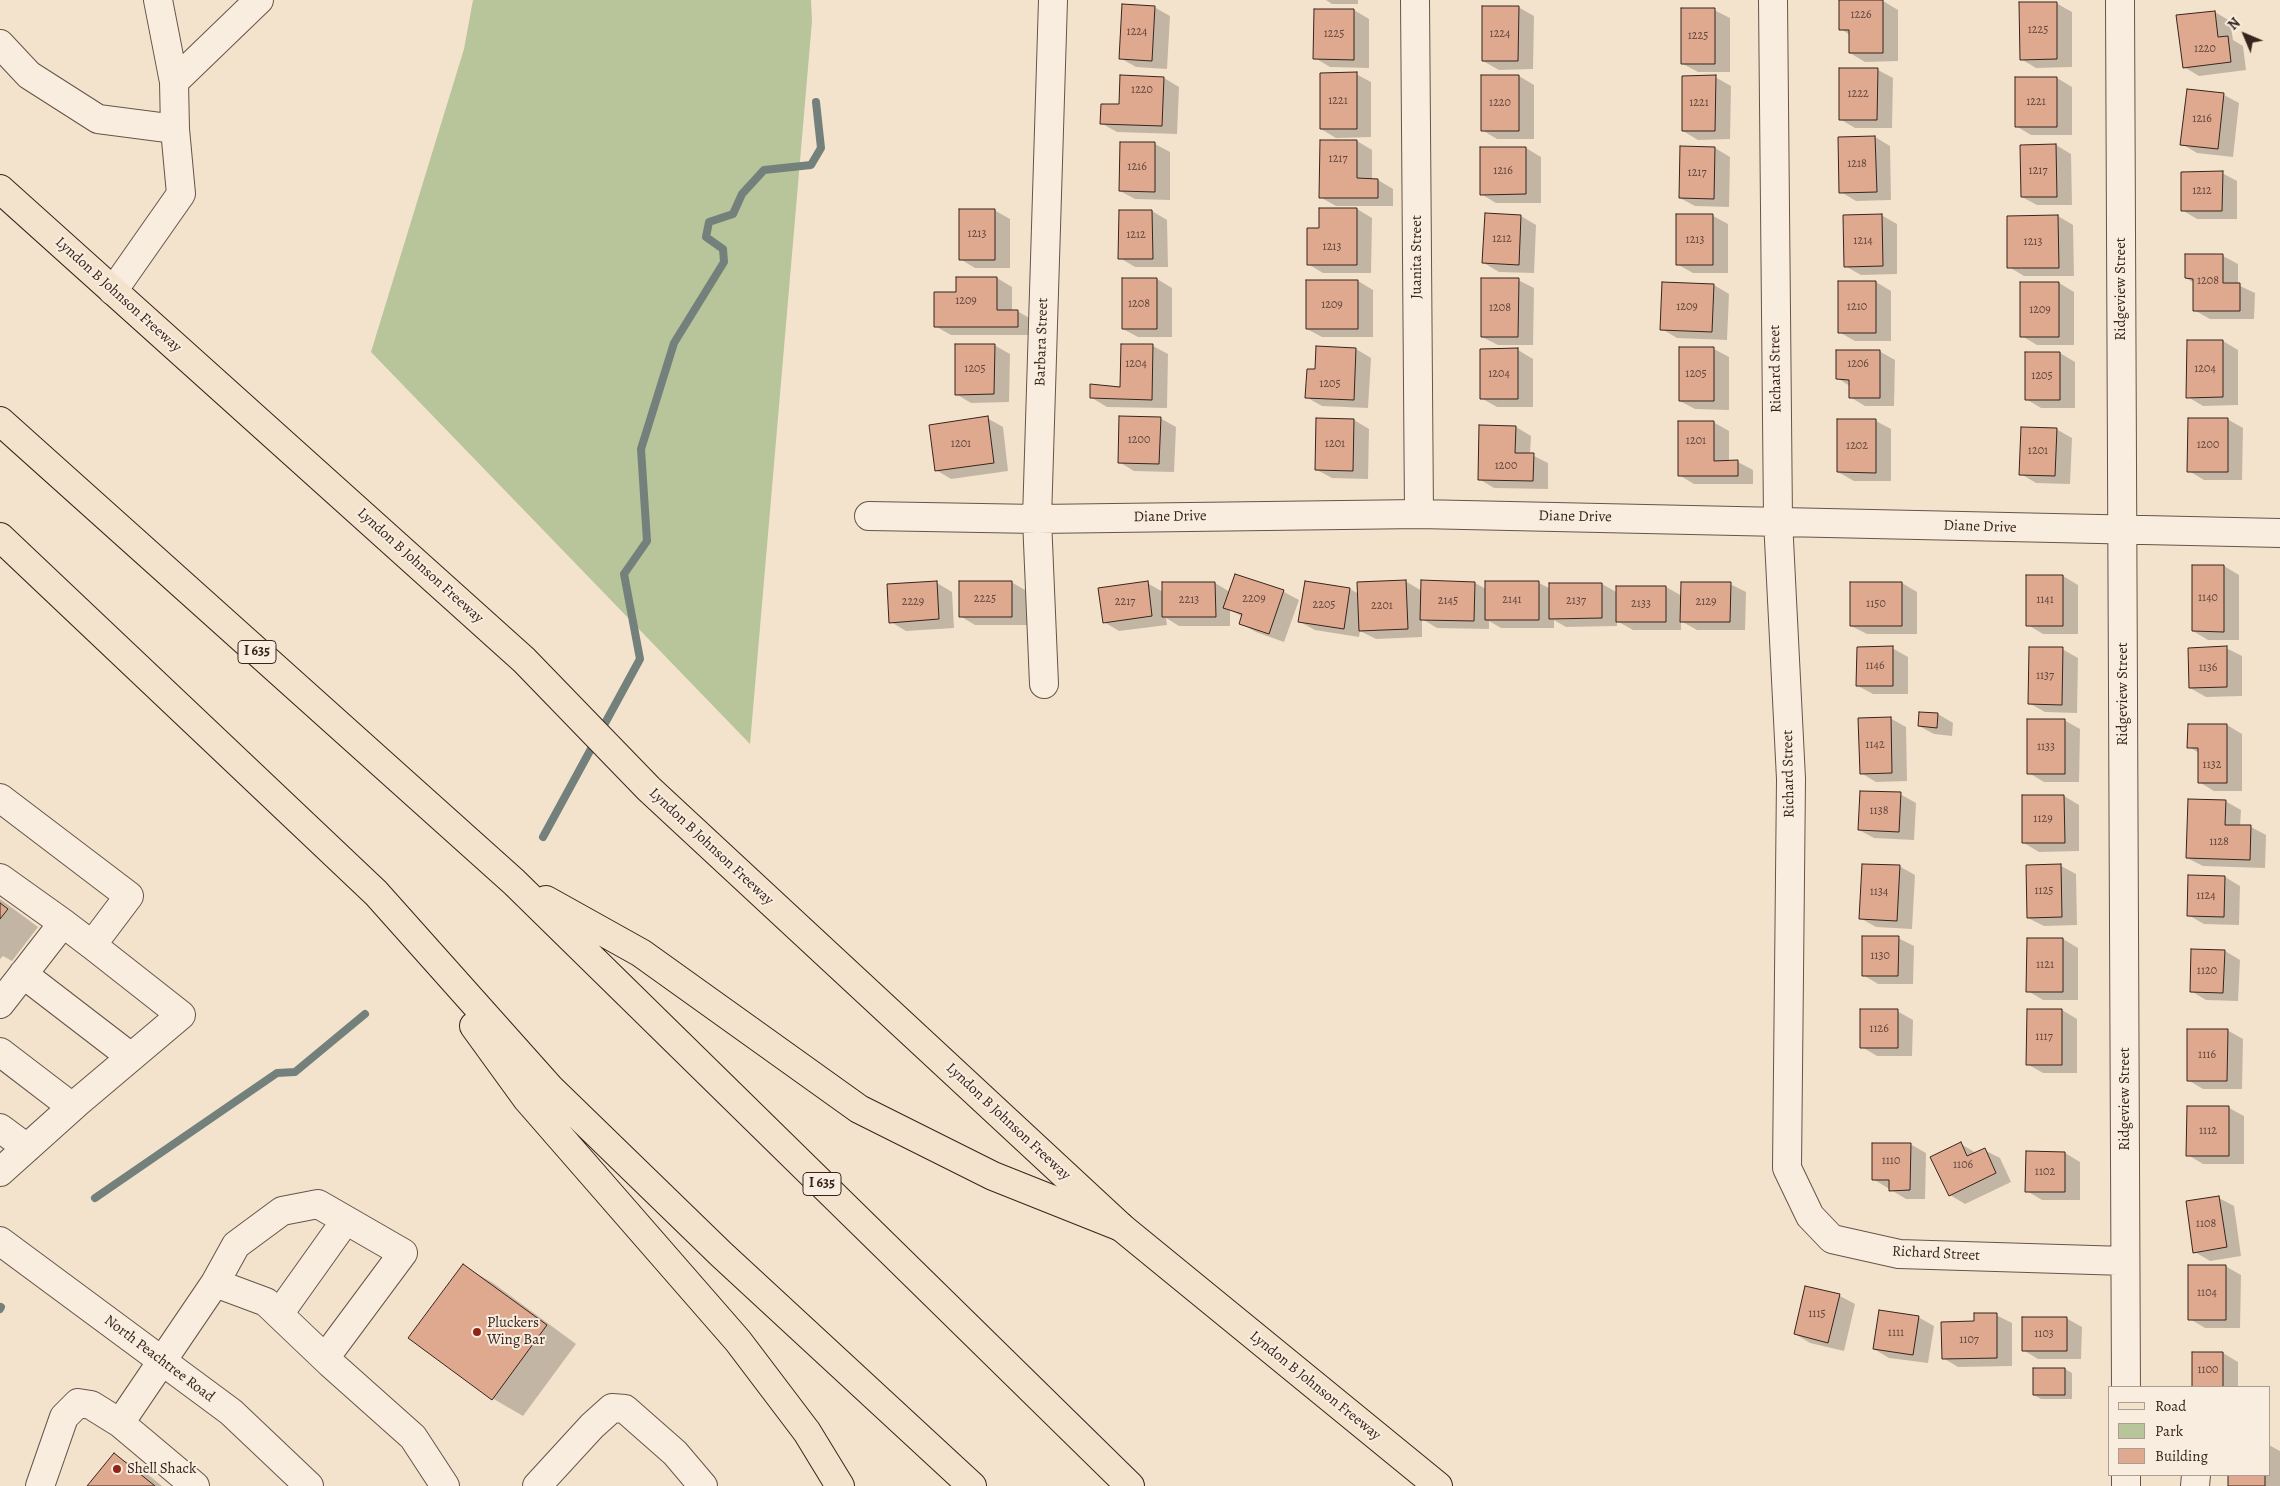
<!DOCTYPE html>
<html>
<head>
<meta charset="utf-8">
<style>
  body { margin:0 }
  #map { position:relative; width:2280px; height:1486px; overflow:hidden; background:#f4e3cc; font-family:Alegreya,serif }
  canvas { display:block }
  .legend { position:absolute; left:2108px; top:1386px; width:162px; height:90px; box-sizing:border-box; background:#f8edde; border:1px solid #ab9d91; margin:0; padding:6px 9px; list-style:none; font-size:15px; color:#37241d }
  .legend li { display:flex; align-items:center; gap:10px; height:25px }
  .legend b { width:25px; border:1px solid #ab9d91 }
  .north { position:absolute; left:2220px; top:10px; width:50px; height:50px; -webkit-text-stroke:4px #f8edde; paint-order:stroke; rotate:315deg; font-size:14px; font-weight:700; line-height:20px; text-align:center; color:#37241d }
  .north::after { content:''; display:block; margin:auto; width:18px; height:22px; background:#37241d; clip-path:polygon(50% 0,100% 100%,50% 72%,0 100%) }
</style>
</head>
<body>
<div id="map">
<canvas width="2280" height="1486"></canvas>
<ul class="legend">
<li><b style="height:6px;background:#f4e3cc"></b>Road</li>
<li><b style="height:14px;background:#b8c49a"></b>Park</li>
<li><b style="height:14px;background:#dfa990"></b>Building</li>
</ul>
<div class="north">N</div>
</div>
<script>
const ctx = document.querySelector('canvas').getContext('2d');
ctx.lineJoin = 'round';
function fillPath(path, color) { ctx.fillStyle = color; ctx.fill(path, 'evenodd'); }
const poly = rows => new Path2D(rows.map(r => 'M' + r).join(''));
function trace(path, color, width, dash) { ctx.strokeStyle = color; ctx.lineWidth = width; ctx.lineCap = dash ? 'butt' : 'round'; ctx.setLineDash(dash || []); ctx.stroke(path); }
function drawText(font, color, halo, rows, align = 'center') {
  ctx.font = font + ' Alegreya,serif'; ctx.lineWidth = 4; ctx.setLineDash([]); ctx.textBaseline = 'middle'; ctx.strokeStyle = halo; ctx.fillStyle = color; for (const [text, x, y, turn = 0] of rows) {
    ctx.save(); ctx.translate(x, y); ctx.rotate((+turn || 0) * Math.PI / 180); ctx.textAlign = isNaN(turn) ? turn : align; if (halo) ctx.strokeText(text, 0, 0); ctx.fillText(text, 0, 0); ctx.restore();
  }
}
fillPath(poly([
  [473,0,811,0,812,21,750,744,371,352,464,49]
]), '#b8c49a');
fillPath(poly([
  [1326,0,1358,0,1358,4,1332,4],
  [1883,1,1898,10,1898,61,1865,62,1850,53,1850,35,1841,29],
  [2056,3,2072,12,2072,67,2036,68,2021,59],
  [1154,7,1170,16,1167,69,1136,67,1120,58],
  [1518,7,1534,16,1533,69,1499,70,1483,61],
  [1354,10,1369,19,1369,68,1330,67,1315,58],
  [1714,10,1730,18,1730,72,1698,72,1683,64],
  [2215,12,2230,21,2233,40,2243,46,2246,70,2199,76,2184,67,2178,16],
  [1878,70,1893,78,1892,128,1855,128,1840,119],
  [1356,74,1371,82,1371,137,1336,138,1321,129],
  [1519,76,1534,85,1534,139,1497,139,1482,130],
  [1715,77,1731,86,1730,139,1698,140,1683,131],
  [1164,78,1179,87,1177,134,1117,132,1101,123,1121,106],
  [2057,78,2072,87,2072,135,2031,135,2016,126],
  [2188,90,2224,95,2239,103,2233,157,2197,153,2182,144],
  [1875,137,1890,146,1891,200,1856,201,1841,192],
  [1321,141,1357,141,1372,150,1372,180,1378,180,1393,189,1393,206,1336,206,1320,197],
  [1155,144,1170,152,1170,200,1135,199,1120,191],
  [2056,145,2071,154,2072,205,2037,205,2022,197],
  [1526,148,1541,157,1541,203,1496,203,1481,194],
  [1715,148,1730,157,1729,207,1695,206,1680,198],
  [2222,173,2237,181,2237,219,2197,219,2182,210],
  [1357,209,1372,218,1371,273,1323,273,1308,264,1320,230],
  [994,210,1010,219,1010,268,975,268,960,259],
  [1152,211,1167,220,1168,267,1135,267,1120,258,1120,212],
  [1678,215,1713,216,1728,224,1728,273,1693,273,1677,264],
  [1881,215,1897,224,1897,274,1861,275,1845,266],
  [1521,216,1536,225,1534,273,1499,272,1484,263],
  [2058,216,2073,225,2074,276,2024,276,2009,267,2009,217],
  [2186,256,2223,256,2238,264,2238,285,2255,293,2254,319,2210,319,2194,310,2194,283,2186,278],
  [997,278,1012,287,1012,311,1017,311,1033,320,1032,335,951,335,935,326,957,294],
  [1157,279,1172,288,1172,337,1138,337,1123,329],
  [1518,280,1534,288,1533,345,1498,345,1482,337],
  [1358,281,1373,290,1373,337,1322,337,1307,329],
  [1876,282,1891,291,1891,341,1855,341,1839,332],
  [2022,283,2059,283,2074,292,2074,345,2037,345,2022,336],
  [1714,285,1729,294,1727,340,1677,338,1662,329],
  [2223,341,2238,350,2238,405,2203,406,2188,397],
  [994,345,1010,354,1009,402,971,403,956,394],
  [1153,346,1168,354,1167,408,1107,407,1092,398,1121,388],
  [1356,349,1371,358,1368,408,1322,406,1306,397,1316,370],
  [1714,349,1729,357,1729,410,1695,409,1680,401],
  [1518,350,1533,359,1533,407,1497,407,1481,398],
  [1879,351,1895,360,1894,406,1865,406,1850,397,1850,386,1837,378],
  [2060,353,2075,362,2075,408,2041,408,2026,399],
  [987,418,1003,427,1008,471,951,479,936,470],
  [1160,418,1176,427,1174,472,1134,471,1119,462],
  [2227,419,2243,428,2242,480,2204,480,2189,471],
  [1354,420,1369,429,1368,479,1332,478,1317,470],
  [1876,421,1891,429,1891,481,1854,481,1838,472],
  [1713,422,1729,431,1729,462,1738,462,1753,470,1753,484,1694,484,1679,475],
  [1516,427,1531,436,1530,454,1548,463,1548,489,1494,488,1479,479],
  [2056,429,2072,438,2070,484,2036,483,2021,474],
  [2224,566,2239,575,2239,640,2208,640,2193,631],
  [1236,575,1284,592,1299,600,1284,642,1256,632,1240,623,1243,617,1230,610,1230,626,1179,626,1166,618,1167,625,1119,631,1104,622,1147,583,1163,592,1163,583,1215,583,1230,592],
  [2063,576,2078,585,2078,634,2043,634,2028,625],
  [1405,581,1422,591,1475,583,1486,589,1486,582,1539,583,1551,589,1602,584,1618,593,1618,587,1666,587,1682,596,1730,584,1746,592,1745,630,1697,630,1681,621,1681,630,1633,630,1617,621,1617,626,1566,627,1554,620,1554,628,1501,628,1489,621,1489,629,1437,628,1422,619,1422,637,1376,639,1360,631,1359,637,1315,630,1300,622,1306,582,1350,589,1359,594],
  [1011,582,1027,591,1027,625,975,625,960,616],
  [937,583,952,592,954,628,906,631,891,622],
  [1902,583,1917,592,1917,634,1867,634,1851,626],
  [1892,648,1908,657,1908,694,1873,694,1858,686],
  [2226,648,2242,656,2242,696,2206,697,2190,688],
  [2062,649,2078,658,2077,713,2045,712,2029,703],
  [1938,714,1953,723,1952,736,1934,734,1919,726],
  [1890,718,1906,727,1907,781,1876,782,1861,773],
  [2064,720,2080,729,2079,782,2044,782,2029,773],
  [2227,725,2242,734,2242,791,2214,791,2199,782,2199,753,2189,747],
  [1900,794,1916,803,1914,840,1874,838,1859,830],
  [2064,796,2079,805,2079,851,2039,852,2024,843,2024,797],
  [2225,801,2241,810,2240,826,2251,827,2266,835,2265,868,2203,866,2187,858],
  [1899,866,1915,875,1912,929,1876,927,1860,918],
  [2061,866,2076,874,2077,925,2044,926,2028,918],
  [2189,876,2225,877,2240,886,2239,925,2204,924,2188,915],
  [0,899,38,927,12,961,3,956,0,959],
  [1898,938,1914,946,1913,984,1878,984,1863,975],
  [2063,939,2078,948,2078,1000,2043,1000,2028,991],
  [2225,951,2240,960,2238,1001,2206,1000,2191,991],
  [2062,1010,2077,1019,2077,1073,2043,1073,2027,1064],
  [1897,1011,1913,1020,1912,1056,1877,1056,1862,1047],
  [2227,1030,2243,1039,2242,1089,2203,1089,2188,1080],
  [2188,1108,2229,1108,2244,1116,2244,1164,2203,1164,2188,1155],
  [1910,1144,1926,1153,1925,1199,1906,1199,1873,1179],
  [1961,1144,1976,1153,1984,1150,2000,1158,2011,1182,1965,1204,1950,1195],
  [2065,1153,2080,1162,2080,1200,2042,1200,2027,1191],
  [2219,1198,2234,1206,2241,1256,2210,1261,2195,1252],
  [463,1266,493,1283,576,1344,523,1416,492,1398],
  [2225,1266,2241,1275,2240,1328,2205,1328,2190,1319],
  [1840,1296,1855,1304,1844,1351,1810,1343,1795,1334],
  [1996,1315,2012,1323,2012,1366,1958,1367,1943,1358,1975,1323],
  [1918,1317,1934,1326,1928,1363,1889,1358,1874,1349],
  [2066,1318,2082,1327,2081,1359,2038,1359,2023,1350],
  [2194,1353,2223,1353,2238,1362,2238,1387,2193,1387],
  [2065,1369,2072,1373,2072,1399,2041,1399,2034,1395],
  [2269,1445,2280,1451,2280,1486,2230,1486,2230,1475,2269,1475],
  [114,1455,145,1472,162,1486,89,1486]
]), '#0003');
trace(poly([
  [543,837,640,659,624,574,647,541,641,449,674,343,724,262,723,249,706,237,709,222,733,214,742,194,764,170,811,165,821,148,816,102],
  [95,1198,277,1073,295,1072,365,1014],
  [0,1309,1,1307]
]), '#74807b', 8);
const building = poly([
  [1839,0,1883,0,1883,53,1849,53,1849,30,1839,30,1839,0],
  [2019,2,2057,2,2057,59,2020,60,2019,2],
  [1122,4,1155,6,1152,61,1119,59,1122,4],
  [1482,6,1519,6,1518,61,1482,61,1482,6],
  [1681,8,1715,8,1715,64,1681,64,1681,8],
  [1314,9,1354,9,1354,60,1313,59,1314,9],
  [2215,11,2218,37,2228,36,2231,62,2183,68,2176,15,2215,11],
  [1839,68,1878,68,1877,120,1839,120,1839,68],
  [1357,72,1357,129,1320,129,1320,73,1357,72],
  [1120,75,1164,77,1162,126,1100,124,1101,104,1119,104,1120,75],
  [1481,75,1519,75,1519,131,1481,131,1481,75],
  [1716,75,1715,131,1682,131,1682,76,1716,75],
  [2015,77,2057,77,2057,127,2015,127,2015,77],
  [2187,89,2224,93,2218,149,2180,145,2187,89],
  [1875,136,1877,192,1839,193,1838,137,1875,136],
  [1320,140,1357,140,1357,178,1378,179,1378,198,1319,198,1320,140],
  [1120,142,1155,142,1155,192,1119,191,1120,142],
  [2056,144,2057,197,2021,197,2020,145,2056,144],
  [1680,146,1715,147,1714,199,1679,198,1680,146],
  [1480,147,1526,147,1526,194,1480,195,1480,147],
  [2223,171,2222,211,2181,211,2181,172,2223,171],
  [1319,208,1357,208,1357,265,1307,265,1307,228,1319,228,1319,208],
  [959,209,995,209,995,260,959,260,959,209],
  [1119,210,1152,210,1153,259,1118,259,1119,210],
  [1485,213,1521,215,1519,265,1482,263,1485,213],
  [1676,214,1713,214,1713,265,1676,265,1676,214],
  [1882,214,1883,266,1844,267,1843,215,1882,214],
  [2058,215,2059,268,2007,268,2007,216,2058,215],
  [2185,254,2223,254,2223,283,2240,283,2240,311,2193,311,2193,279,2185,278,2185,254],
  [956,277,997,277,997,310,1018,310,1018,327,934,327,934,292,956,292,956,277],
  [1122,278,1157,278,1157,329,1122,329,1122,278],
  [1481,278,1519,278,1518,337,1481,337,1481,278],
  [1306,280,1358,280,1358,329,1306,329,1306,280],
  [1838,281,1876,281,1876,333,1838,333,1838,281],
  [1662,282,1714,284,1712,332,1660,330,1662,282],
  [2020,282,2059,282,2059,337,2020,337,2020,282],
  [2187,340,2223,340,2223,397,2186,398,2187,340],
  [955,344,995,344,994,394,955,395,955,344],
  [1121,344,1153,344,1152,400,1090,398,1090,384,1120,387,1121,344],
  [1316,346,1356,348,1354,400,1305,398,1307,369,1315,369,1316,346],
  [1679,347,1714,347,1714,401,1679,401,1679,347],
  [1518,348,1518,399,1480,399,1480,349,1518,348],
  [1836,350,1880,350,1880,398,1849,398,1849,380,1836,379,1836,350],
  [2025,352,2060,352,2060,400,2025,400,2025,352],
  [988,416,994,463,935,471,929,425,988,416],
  [1119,416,1161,417,1159,464,1118,463,1119,416],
  [1316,418,1354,419,1353,471,1315,470,1316,418],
  [2188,418,2228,418,2228,472,2187,472,2188,418],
  [1837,419,1876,419,1876,473,1837,472,1837,419],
  [1678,421,1714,421,1714,461,1738,460,1738,476,1678,476,1678,421],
  [1479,425,1516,426,1515,453,1534,453,1533,481,1478,480,1479,425],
  [2021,427,2057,428,2055,476,2019,475,2021,427],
  [2192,565,2224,565,2224,632,2192,631,2192,565],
  [1235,574,1284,590,1269,634,1239,624,1242,614,1223,608,1235,574],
  [2026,575,2063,575,2063,626,2026,626,2026,575],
  [1406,580,1408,629,1359,631,1357,582,1406,580],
  [1421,580,1475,582,1474,621,1420,620,1421,580],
  [937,581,939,619,889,623,887,584,937,581],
  [959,581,1012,581,1012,617,959,617,959,581],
  [1148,581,1152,616,1103,623,1098,588,1148,581],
  [1305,581,1350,588,1344,629,1298,622,1305,581],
  [1485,581,1539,581,1539,620,1485,620,1485,581],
  [1162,582,1215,582,1216,617,1162,617,1162,582],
  [1681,582,1731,582,1730,622,1680,622,1681,582],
  [1850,582,1902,582,1902,626,1850,626,1850,582],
  [1549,583,1602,583,1602,618,1549,619,1549,583],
  [1616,586,1666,586,1666,622,1616,622,1616,586],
  [1893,646,1893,686,1856,686,1857,647,1893,646],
  [2227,646,2227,687,2189,688,2188,648,2227,646],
  [2029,647,2063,647,2062,705,2028,704,2029,647],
  [1919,712,1938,713,1937,728,1918,726,1919,712],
  [1891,717,1892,773,1860,774,1858,718,1891,717],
  [2027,719,2065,719,2065,774,2027,774,2027,719],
  [2188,724,2227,724,2227,783,2198,783,2198,748,2187,748,2188,724],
  [1860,791,1901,792,1899,832,1858,830,1860,791],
  [2022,795,2064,795,2065,843,2022,843,2022,795],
  [2188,799,2226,800,2225,825,2251,825,2250,860,2186,858,2188,799],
  [1862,864,1900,865,1897,921,1859,919,1862,864],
  [2061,864,2062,917,2027,918,2026,865,2061,864],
  [2188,875,2225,876,2224,917,2187,916,2188,875],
  [0,903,8,909,0,919,0,903],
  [1862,936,1899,936,1898,976,1862,976,1862,936],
  [2027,938,2063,938,2063,992,2026,992,2027,938],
  [2191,949,2225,950,2223,993,2190,992,2191,949],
  [1860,1009,1898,1009,1898,1048,1860,1048,1860,1009],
  [2027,1009,2062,1009,2062,1065,2026,1065,2027,1009],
  [2187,1029,2228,1029,2227,1081,2187,1081,2187,1029],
  [2187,1106,2229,1106,2229,1156,2186,1156,2187,1106],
  [1961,1142,1967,1156,1985,1148,1996,1173,1949,1196,1930,1157,1961,1142],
  [1872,1143,1911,1143,1910,1190,1889,1191,1889,1180,1872,1180,1872,1143],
  [2026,1151,2065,1152,2065,1192,2025,1192,2026,1151],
  [2219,1196,2227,1247,2193,1253,2186,1201,2219,1196],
  [463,1264,547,1325,492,1400,408,1338,463,1264],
  [2188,1265,2226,1265,2226,1320,2188,1320,2188,1265],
  [1805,1286,1840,1294,1828,1343,1794,1334,1805,1286],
  [1879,1310,1919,1316,1913,1355,1873,1349,1879,1310],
  [1974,1313,1997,1313,1997,1358,1942,1359,1941,1322,1974,1321,1974,1313],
  [2022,1317,2067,1317,2067,1351,2022,1351,2022,1317],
  [2192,1352,2223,1352,2223,1387,2192,1387,2192,1352],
  [2033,1368,2065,1368,2065,1395,2033,1395,2033,1368],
  [114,1453,155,1486,87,1486,114,1453],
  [2228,1475,2265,1475,2265,1486,2228,1486,2228,1475]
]);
fillPath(building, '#dfa990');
trace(building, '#37241d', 1);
const minor = poly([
  [158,0,174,82],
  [1415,0,1419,514],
  [1773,0,1778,520,1791,779,1787,1168,1810,1216,1832,1239,1899,1254,2125,1261],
  [2120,0,2126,1387],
  [0,44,29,75,98,119,175,129],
  [113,291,181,194,175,129,174,82,259,0],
  [869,516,1037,519,1419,514,2280,533],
  [1044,684,1037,519,1053,0],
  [0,798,129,896,92,945,181,1015,78,1102,0,1172],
  [0,878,63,923],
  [23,974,131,1057],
  [0,1004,63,923,92,945],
  [0,1052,72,1107],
  [0,1128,27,1148],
  [0,1241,231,1412,309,1486],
  [215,1283,236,1245,282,1211,318,1204,403,1253,325,1358],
  [279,1314,346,1220],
  [120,1423,215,1283,266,1302,330,1363,413,1437,445,1486],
  [40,1486,64,1417,78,1403,91,1405,120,1423,195,1486],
  [537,1486,592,1426,612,1408,625,1409,675,1453,703,1486],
  [2126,1486,2126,1475],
  [2195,1486,2196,1475]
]);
const major = poly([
  [0,189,524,660,649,789,1121,1227,1438,1486]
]);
const highway = poly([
  [0,421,514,882,1130,1486],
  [0,537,376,893,550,1088,721,1254,972,1486],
  [546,900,641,953,859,1109,993,1176,1121,1227],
  [474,1026,527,1099,738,1341,807,1432,840,1486]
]);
trace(minor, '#665449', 30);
trace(major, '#37241d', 30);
trace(highway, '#37241d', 30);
trace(minor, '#f8edde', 28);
trace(major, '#f4e3cc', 28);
trace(highway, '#f4e3cc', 28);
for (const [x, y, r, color] of [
  [477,1332,5,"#8f2418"],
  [117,1469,5,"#8f2418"]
]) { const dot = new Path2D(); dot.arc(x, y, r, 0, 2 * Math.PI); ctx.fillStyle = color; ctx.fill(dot); trace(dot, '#f8edde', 2); }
drawText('12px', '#61453a', null, [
  ["1226",1861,15],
  ["1225",2038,30],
  ["1224",1137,32],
  ["1225",1334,34],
  ["1224",1500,34],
  ["1225",1698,36],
  ["1220",2205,49],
  ["1220",1142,90],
  ["1222",1858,94],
  ["1221",1338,101],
  ["1221",2036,102],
  ["1220",1500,103],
  ["1221",1699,103],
  ["1216",2202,119],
  ["1217",1338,159],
  ["1218",1857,164],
  ["1216",1137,167],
  ["1216",1503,171],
  ["1217",2038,171],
  ["1217",1697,173],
  ["1212",2202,191],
  ["1213",977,234],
  ["1212",1136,235],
  ["1212",1502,239],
  ["1213",1695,240],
  ["1214",1863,241],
  ["1213",2033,242],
  ["1213",1332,247],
  ["1208",2208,281],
  ["1209",966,301],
  ["1208",1139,304],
  ["1209",1332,305],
  ["1209",1687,307],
  ["1210",1857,307],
  ["1208",1500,308],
  ["1209",2040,310],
  ["1204",1136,364],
  ["1206",1858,364],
  ["1205",975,369],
  ["1204",2205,369],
  ["1204",1499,374],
  ["1205",1696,374],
  ["1205",2042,376],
  ["1205",1330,384],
  ["1200",1139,440],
  ["1201",1696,441],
  ["1201",961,444],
  ["1201",1335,444],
  ["1200",2208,445],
  ["1202",1857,446],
  ["1201",2038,451],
  ["1200",1506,466],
  ["1140",2208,598],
  ["2225",985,599],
  ["2209",1254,599],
  ["2213",1189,600],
  ["2141",1512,600],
  ["1141",2045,600],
  ["2145",1448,601],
  ["2137",1576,601],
  ["2229",913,602],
  ["2217",1125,602],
  ["2129",1706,602],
  ["2133",1641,604],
  ["1150",1876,604],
  ["2205",1324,605],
  ["2201",1382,606],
  ["1146",1875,666],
  ["1136",2208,668],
  ["1137",2045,676],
  ["1142",1875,745],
  ["1133",2046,747],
  ["1132",2212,765],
  ["1138",1879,811],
  ["1129",2043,819],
  ["1128",2219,842],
  ["1125",2044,891],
  ["1134",1879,892],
  ["1124",2206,896],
  ["1130",1880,956],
  ["1121",2045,965],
  ["1120",2207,971],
  ["1126",1879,1029],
  ["1117",2044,1037],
  ["1116",2207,1055],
  ["1112",2208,1131],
  ["1110",1891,1161],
  ["1106",1963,1165],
  ["1102",2045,1172],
  ["1108",2206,1224],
  ["1104",2207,1293],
  ["1115",1817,1314],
  ["1111",1896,1333],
  ["1103",2044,1334],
  ["1107",1969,1340],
  ["1100",2208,1370]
]);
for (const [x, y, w] of [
  [257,652,38],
  [822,1184,38]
]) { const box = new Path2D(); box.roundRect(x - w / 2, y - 11.5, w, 23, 4); ctx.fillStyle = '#f8edde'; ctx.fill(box); trace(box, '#37241d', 1); }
drawText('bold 14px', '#37241d', null, [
  ["I 635",257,652],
  ["I 635",822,1184]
]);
drawText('15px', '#37241d', '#f8edde', [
  ["Juanita Street",1417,257,-90],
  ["Ridgeview Street",2121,289,-90],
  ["Lyndon B Johnson Freeway",118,295,42],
  ["Barbara Street",1042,342,-88],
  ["Richard Street",1776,369,-91],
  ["Diane Drive",1170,517,-1],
  ["Diane Drive",1575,517,1],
  ["Diane Drive",1980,527,2],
  ["Lyndon B Johnson Freeway",420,566,42],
  ["Ridgeview Street",2123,694,-90],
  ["Richard Street",1789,774,-91],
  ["Lyndon B Johnson Freeway",711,847,43],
  ["Ridgeview Street",2125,1099,-90],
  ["Lyndon B Johnson Freeway",1008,1122,43],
  ["Richard Street",1936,1254,3],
  ["North Peachtree Road",159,1359,37],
  ["Lyndon B Johnson Freeway",1315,1386,39]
]);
drawText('15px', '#37241d', '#f8edde', [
  ["Pluckers",487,1323],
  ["Wing Bar",487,1340],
  ["Shell Shack",127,1469]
], 'left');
</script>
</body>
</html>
